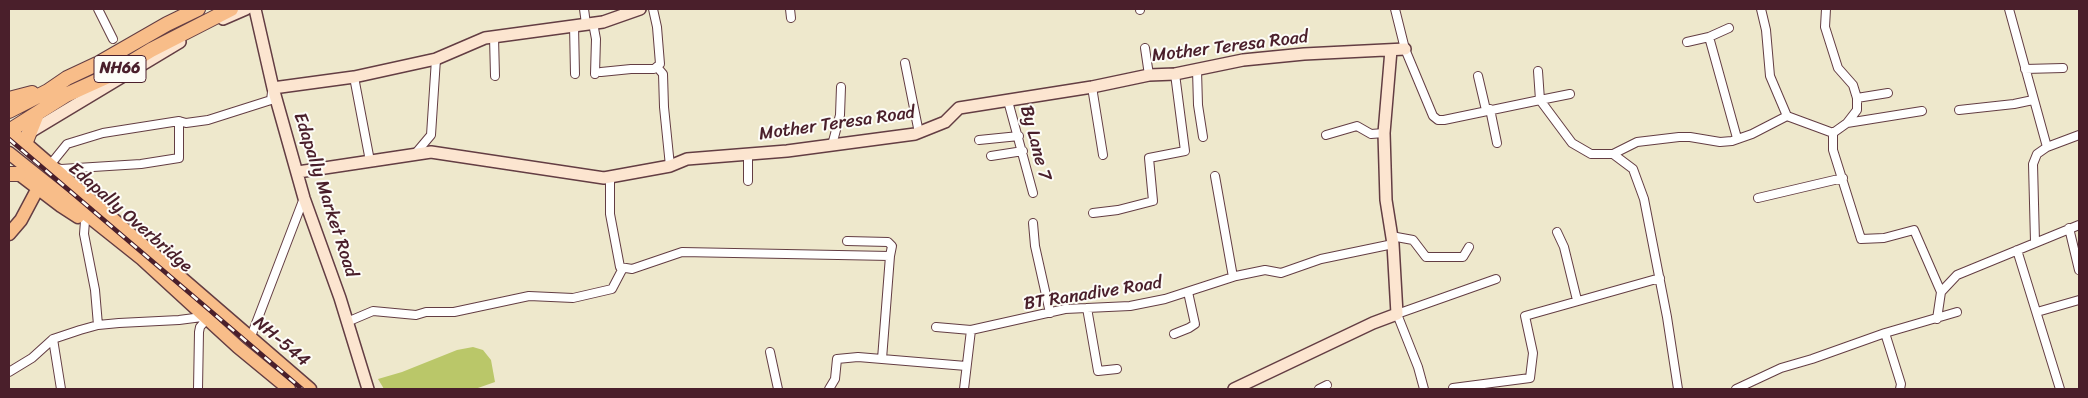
<!DOCTYPE html>
<html>
<head>
<meta charset="utf-8">
<style>
  body { margin:0 }
  #map { position:relative; width:2088px; height:398px; overflow:hidden; background:#eee8cc; font-family:Sriracha,sans-serif }
  canvas { display:block }
  .frame { position:absolute; inset:0; border:10px solid #4a1f2b; pointer-events:none }
</style>
</head>
<body>
<div id="map">
<canvas width="2088" height="398"></canvas>
<div class="frame"></div>
</div>
<script>
const ctx = document.querySelector('canvas').getContext('2d');
ctx.lineJoin = 'round';
function fillPath(path, color) { ctx.fillStyle = color; ctx.fill(path, 'evenodd'); }
const poly = rows => new Path2D(rows.map(r => 'M' + r).join(''));
function trace(path, color, width, dash) { ctx.strokeStyle = color; ctx.lineWidth = width; ctx.lineCap = dash ? 'butt' : 'round'; ctx.setLineDash(dash || []); ctx.stroke(path); }
function drawText(font, color, halo, rows, align = 'center') {
  ctx.font = font + ' Sriracha,sans-serif'; ctx.lineWidth = 4; ctx.setLineDash([]); ctx.textBaseline = 'middle'; ctx.strokeStyle = halo; ctx.fillStyle = color; for (const [text, x, y, turn = 0] of rows) {
    ctx.save(); ctx.translate(x, y); ctx.rotate((+turn || 0) * Math.PI / 180); ctx.textAlign = isNaN(turn) ? turn : align; if (halo) ctx.strokeText(text, 0, 0); ctx.fillText(text, 0, 0); ctx.restore();
  }
}
fillPath(poly([
  [473,347,483,350,491,360,495,382,475,389,384,389,378,379,402,372,457,350]
]), '#bac769');
const street = poly([
  [98,9,113,39],
  [584,9,586,24],
  [790,9,791,18],
  [1140,9,1140,10],
  [1395,9,1405,49,1433,116,1438,120,1444,120,1540,100,1572,143,1591,154,1613,154,1637,142,1679,137,1690,137,1720,142,1732,141,1752,134,1787,116,1770,76,1766,30,1761,9],
  [1826,9,1825,27,1838,68,1853,85,1857,98,1857,110,1847,123,1833,133],
  [2009,9,2047,147,2079,135],
  [593,23,596,39,595,74],
  [574,25,575,74],
  [494,37,495,76],
  [1709,37,1729,28],
  [1687,42,1709,37,1737,138],
  [1145,48,1149,75],
  [905,63,919,133],
  [657,67,663,74,664,107,670,166],
  [2025,69,2063,68],
  [1197,70,1198,105,1203,137],
  [1538,71,1540,100,1570,94],
  [601,72,631,69,654,69,660,64,657,27,653,9],
  [1478,76,1486,110],
  [354,77,370,161],
  [1092,87,1103,155],
  [1857,98,1888,93],
  [1008,101,1033,193],
  [1490,109,1497,143],
  [1959,110,2014,104,2033,100],
  [1787,116,1833,133,1833,150,1861,239,1884,238,1914,230,1941,292],
  [179,121,179,158,141,164,61,169,51,167,50,165,67,144,103,133,179,121,186,123,208,120,271,100,272,92],
  [1847,123,1922,111],
  [1326,135,1357,126,1371,134,1384,133],
  [979,140,1019,136],
  [832,145,840,115,841,87],
  [415,154,431,135,436,59],
  [1613,154,1633,169,1644,199,1667,317,1678,389],
  [991,156,1023,151],
  [1215,176,1233,277],
  [610,177,610,214,620,267,632,269,682,252,890,256,882,359],
  [748,181,748,154],
  [1758,198,1843,178],
  [1093,213,1118,210,1153,201,1149,158,1185,151,1175,74],
  [85,221,84,234,95,290,98,325],
  [1033,223,1035,246,1050,313],
  [2069,228,2079,270],
  [1557,232,1564,247,1577,300],
  [1391,236,1413,240,1426,257,1463,257,1469,247],
  [847,241,888,242,892,246,890,256],
  [2035,242,2033,164,2037,154,2047,147],
  [2017,250,2060,389],
  [1087,308,1098,371,1117,369],
  [2037,312,2079,300],
  [1937,319,1941,292,1957,275,2079,225],
  [347,322,373,311,416,315,426,312,454,312,529,296,573,298,612,289,623,268],
  [936,327,971,330],
  [1885,333,1901,384,1900,389],
  [1174,334,1189,328,1195,324,1188,292],
  [53,339,61,389],
  [250,339,304,198],
  [770,352,778,389],
  [9,372,32,358,53,339,80,330,98,325,119,323,179,320,202,317],
  [1453,388,1530,378,1533,353,1525,316,1660,278],
  [198,389,199,332,200,327,206,320],
  [829,389,835,379,837,359,858,357,966,366],
  [964,389,971,330,1065,309,1130,306,1165,299,1236,276,1265,270,1281,273,1321,259,1393,244],
  [1319,389,1327,385],
  [1424,389,1418,367,1397,314,1496,279],
  [1736,389,1781,368,1812,359,1885,333,1957,312]
]);
const secondary = poly([
  [255,9,273,88,304,198,340,298,368,389],
  [223,19,246,9],
  [273,88,354,77,436,59,485,38,603,22,640,9],
  [27,134,180,42],
  [298,172,431,152,604,178,670,166,687,159,787,151,915,134,945,122,959,108,1092,87,1149,75,1175,74,1243,60,1304,54,1405,49],
  [1234,389,1373,323,1397,314,1393,244,1386,200,1384,133,1391,50]
]);
const primary = poly([
  [10,130,310,389],
  [9,153,142,259,238,347,289,389],
  [19,174,61,206,78,217],
  [9,234,21,220,38,188]
]);
const highway = poly([
  [9,99,32,93],
  [9,111,48,91,67,78,99,63,167,24,198,9],
  [9,131,66,95,108,76,151,50,231,9],
  [25,144,37,114],
  [9,174,19,174]
]);
trace(street, '#633d43', 10);
trace(secondary, '#633d43', 14);
trace(primary, '#633d43', 15);
trace(highway, '#633d43', 16);
trace(street, '#fff', 8);
trace(secondary, '#fce5d0', 11);
trace(primary, '#f8bd89', 12);
trace(highway, '#f8bd89', 14);
const rail = poly([
  [9,139,302,389]
]);
trace(rail, '#4a1f2b', 4.5);
trace(rail, '#fdfcf7', 2.5, [8]);
for (const [x, y, w] of [
  [120,69,52]
]) { const box = new Path2D(); box.roundRect(x - w / 2, y - 13.5, w, 27, 4); ctx.fillStyle = '#fdfcf7'; ctx.fill(box); trace(box, '#4a1f2b', 1); }
drawText('bold 16px', '#4a1f2b', null, [
  ["NH66",120,69]
]);
drawText('18px', '#4a1f2b', '#fdfcf7', [
  ["Mother Teresa Road",1230,47,-7],
  ["Mother Teresa Road",837,124,-8],
  ["By Lane 7",1035,143,75],
  ["Edapally Market Road",325,195,72],
  ["Edapally Overbridge",130,218,41],
  ["BT Ranadive Road",1093,294,-9],
  ["NH-544",281,342,40]
]);
</script>
</body>
</html>
